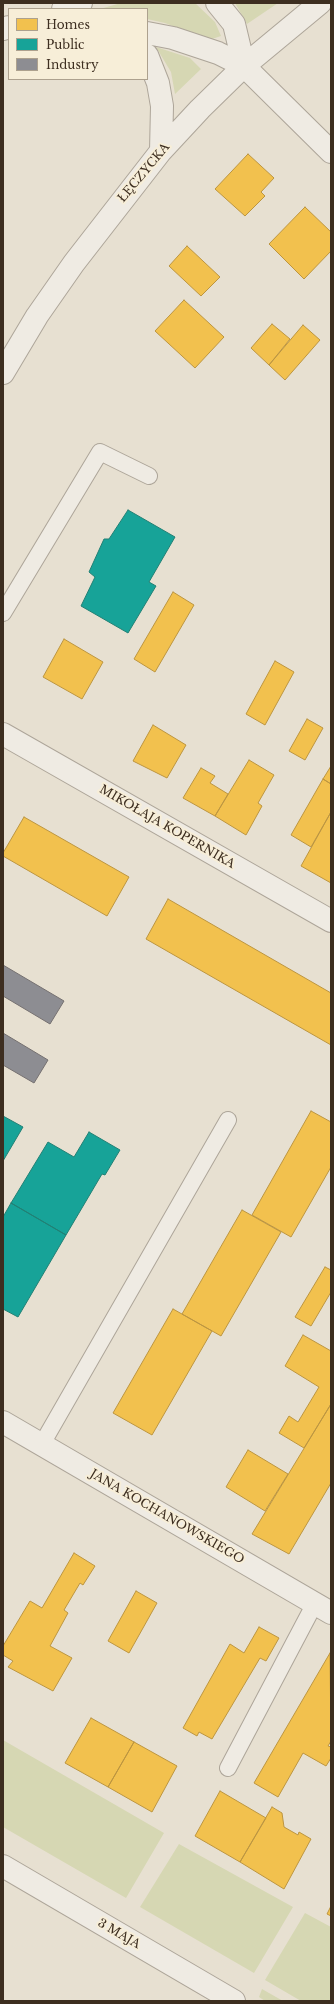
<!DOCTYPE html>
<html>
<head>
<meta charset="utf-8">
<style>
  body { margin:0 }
  #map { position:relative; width:334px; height:2004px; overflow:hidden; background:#e7e0d1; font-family:"Libre Baskerville",serif }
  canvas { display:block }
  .frame { position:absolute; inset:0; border:4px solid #3d2e20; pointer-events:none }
  .legend { position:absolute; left:8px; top:8px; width:140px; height:72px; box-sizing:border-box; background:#f7eed8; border:1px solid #ada18e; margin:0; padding:5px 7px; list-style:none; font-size:12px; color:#3d2e20 }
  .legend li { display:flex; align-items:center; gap:8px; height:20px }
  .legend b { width:20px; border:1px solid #ada18e }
</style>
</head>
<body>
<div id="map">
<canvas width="334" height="2004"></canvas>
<div class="frame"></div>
<ul class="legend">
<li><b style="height:11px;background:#f2c14e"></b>Homes</li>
<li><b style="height:11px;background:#17a398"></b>Public</li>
<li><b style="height:11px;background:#8d8d92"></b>Industry</li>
</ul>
</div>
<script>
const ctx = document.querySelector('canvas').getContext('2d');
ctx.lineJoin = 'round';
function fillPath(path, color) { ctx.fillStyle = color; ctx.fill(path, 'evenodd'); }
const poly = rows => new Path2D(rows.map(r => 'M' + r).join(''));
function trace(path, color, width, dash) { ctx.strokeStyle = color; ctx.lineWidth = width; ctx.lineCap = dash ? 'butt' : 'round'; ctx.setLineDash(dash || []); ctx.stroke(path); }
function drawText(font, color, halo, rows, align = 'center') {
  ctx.font = font + ' "Libre Baskerville",serif'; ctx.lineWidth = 4; ctx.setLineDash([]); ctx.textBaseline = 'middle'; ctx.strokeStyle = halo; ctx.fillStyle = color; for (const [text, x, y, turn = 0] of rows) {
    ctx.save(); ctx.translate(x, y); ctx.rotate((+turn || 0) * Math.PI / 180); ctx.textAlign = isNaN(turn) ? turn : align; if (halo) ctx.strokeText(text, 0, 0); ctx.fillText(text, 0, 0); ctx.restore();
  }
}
fillPath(poly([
  [121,3,195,3,215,22,221,36,209,40,165,23,147,19,147,9,100,9],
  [235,3,278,3,247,24],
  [156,47,190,58,201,69,175,94,171,72],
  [3,1740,164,1833,126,1898,3,1827],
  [179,1844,293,1907,254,1973,140,1907],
  [305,1913,331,1927,331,2001,301,2001,265,1980],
  [262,1989,283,2001,265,2001,259,1997]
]), '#d6d7b3');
const homes = poly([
  [248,154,274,178,261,192,265,196,245,216,215,189,248,154],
  [305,207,331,232,331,251,304,279,269,244,305,207],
  [187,246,220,277,201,296,169,266,187,246],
  [184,300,224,337,195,368,155,331,184,300],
  [272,324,290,339,269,365,251,348,272,324],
  [303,325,320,340,285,380,269,365,303,325],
  [173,592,194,605,155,672,134,659,173,592],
  [64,639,103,662,82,699,43,677,64,639],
  [275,661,294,672,265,725,246,714,275,661],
  [307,719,323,728,305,760,289,751,307,719],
  [153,725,186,745,167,778,133,761,153,725],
  [249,760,274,775,258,803,262,806,246,835,215,816,249,760],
  [331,766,331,784,323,779,331,766],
  [201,768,215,776,210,783,228,794,215,816,183,798,201,768],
  [323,779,331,784,331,812,311,847,291,835,323,779],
  [331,812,331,883,301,866,331,812],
  [24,817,129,877,107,916,3,856,3,853,24,817],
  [168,899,331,993,331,1045,146,939,168,899],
  [311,1111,331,1122,331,1167,291,1237,252,1215,311,1111],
  [242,1210,281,1232,221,1336,182,1314,242,1210],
  [325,1267,331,1270,331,1292,311,1326,295,1317,325,1267],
  [173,1309,212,1331,152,1435,113,1413,173,1309],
  [303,1335,331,1351,331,1404,304,1448,279,1433,289,1416,298,1422,319,1387,285,1366,303,1335],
  [331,1404,331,1483,289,1554,252,1534,331,1404],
  [248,1450,288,1474,265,1511,226,1487,248,1450],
  [74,1553,95,1566,83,1585,80,1583,64,1610,68,1613,50,1646,72,1658,53,1691,8,1667,13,1661,3,1655,3,1646,30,1601,42,1608,74,1553],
  [136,1591,157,1603,129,1653,108,1641,136,1591],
  [259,1627,279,1638,266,1661,260,1658,212,1739,199,1732,197,1736,183,1728,230,1644,244,1653,259,1627],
  [330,1653,331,1741,328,1746,331,1747,331,1758,326,1766,303,1753,278,1797,254,1783,330,1653],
  [91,1718,134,1742,108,1787,65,1763,91,1718],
  [134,1742,177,1766,152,1812,108,1787,134,1742],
  [220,1791,266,1818,240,1862,195,1836,220,1791],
  [272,1807,282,1813,284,1827,298,1835,299,1832,311,1839,284,1889,240,1862,272,1807],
  [331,1906,331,1916,327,1914,331,1906]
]);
fillPath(homes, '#f2c14e');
trace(homes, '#bc9540', 1);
const public = poly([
  [128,510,175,537,149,582,156,586,128,633,81,606,95,577,89,572,104,539,109,539,128,510],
  [3,1116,23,1127,3,1161,3,1116],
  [89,1132,120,1150,105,1175,102,1174,66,1235,11,1203,48,1142,74,1157,89,1132],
  [11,1203,66,1235,18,1317,3,1309,3,1217,11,1203]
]);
fillPath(public, '#17a398');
trace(public, '#228074', 1);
const industry = poly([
  [3,965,64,1001,50,1024,3,996,3,965],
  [3,1033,48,1060,34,1083,3,1065,3,1033]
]);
fillPath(industry, '#8d8d92');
trace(industry, '#757070', 1);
const service = poly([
  [3,613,100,452,149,476],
  [42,1444,228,1120],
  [228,1768,315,1603]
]);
const minor = poly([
  [244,66,331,152],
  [3,734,331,921],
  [3,1422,331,1613],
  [3,1866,234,2001]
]);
const tertiary = poly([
  [217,3,234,24,244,66],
  [63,9,81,3],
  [3,29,9,27],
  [147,33,173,38,218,53,244,66],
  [147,55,158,83,162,106,161,151],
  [3,373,37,316,74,263,161,151,200,109,244,66,320,3]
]);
trace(service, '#ada599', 18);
trace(minor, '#ada599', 24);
trace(tertiary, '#ada599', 24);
trace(service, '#efebe3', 16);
trace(minor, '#efebe3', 22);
trace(tertiary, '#efebe3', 22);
drawText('12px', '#3d2e20', '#f7eed8', [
  ["ŁĘCZYCKA",144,173,-50],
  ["MIKOŁAJA KOPERNIKA",167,827,30],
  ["JANA KOCHANOWSKIEGO",167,1517,30],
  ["3 MAJA",119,1934,30]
]);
</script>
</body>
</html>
